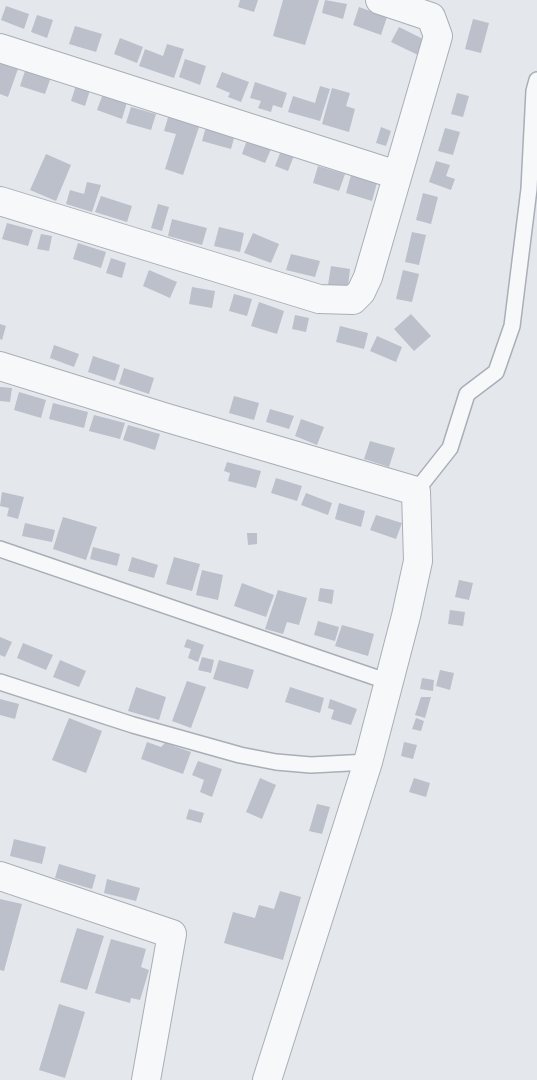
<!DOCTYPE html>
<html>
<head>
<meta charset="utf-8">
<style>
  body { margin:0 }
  canvas { display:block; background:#e4e7ec }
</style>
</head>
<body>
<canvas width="537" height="1080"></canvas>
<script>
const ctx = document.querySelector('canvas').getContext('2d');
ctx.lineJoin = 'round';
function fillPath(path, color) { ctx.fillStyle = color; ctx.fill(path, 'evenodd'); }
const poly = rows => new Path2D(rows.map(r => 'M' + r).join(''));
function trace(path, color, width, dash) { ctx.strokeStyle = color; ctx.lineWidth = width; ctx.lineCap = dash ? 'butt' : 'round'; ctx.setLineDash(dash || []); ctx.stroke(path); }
fillPath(poly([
  [240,0,258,0,254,12,238,7],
  [283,0,319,0,305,45,273,36],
  [325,0,347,4,343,19,322,13],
  [6,6,29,14,24,29,1,20],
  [359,7,387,17,381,35,353,25],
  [37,15,53,20,47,38,31,32],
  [473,19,489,23,481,53,465,49],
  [75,26,102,34,96,52,69,44],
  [399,27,427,41,420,56,391,42],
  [120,38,143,47,137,63,114,54],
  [167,44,184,49,174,78,139,66,145,49,163,56],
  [185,59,206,66,200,85,179,77],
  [0,60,19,66,8,97,0,94],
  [26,68,51,77,45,94,20,86],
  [222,72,249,82,241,102,228,97,230,93,216,87],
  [77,82,91,87,85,106,71,101],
  [255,82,287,93,282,108,273,105,271,112,258,108,261,101,250,98],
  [320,86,330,89,320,121,288,112,293,96,315,103],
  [332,88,350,93,346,106,355,109,349,132,322,124],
  [104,91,128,99,122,119,97,110],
  [457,93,469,96,463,117,451,114],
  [131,107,156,114,151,130,126,123],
  [169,114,200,124,183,175,165,169,176,134,164,131],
  [207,123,236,131,231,149,202,141],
  [381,127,391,131,386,146,376,143],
  [445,128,460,132,453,155,438,151],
  [248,137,272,147,265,163,242,154],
  [282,148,295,153,288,171,275,166],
  [46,154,71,165,56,201,30,190],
  [436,161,450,165,446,176,455,179,451,190,429,182],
  [318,166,345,174,339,191,313,183],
  [351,175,377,183,372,201,346,193],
  [87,182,101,185,92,212,66,204,70,190,84,194],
  [423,193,438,197,431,224,416,220],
  [101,196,132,206,127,222,95,212],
  [158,204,169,207,162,231,151,228],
  [172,219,207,228,202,245,168,236],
  [7,223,33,230,28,246,2,239],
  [219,227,244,233,240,252,214,246],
  [412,232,426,235,419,265,405,262],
  [253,233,279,244,271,263,244,253],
  [41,234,52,236,49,251,37,249],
  [78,243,106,252,101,268,73,259],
  [291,254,320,261,315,277,286,270],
  [111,258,126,263,122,278,106,273],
  [331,266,350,269,348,287,328,285],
  [149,270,177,282,170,298,143,286],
  [403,270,419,274,412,302,396,299],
  [192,287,215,291,212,308,189,304],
  [234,294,252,299,247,316,229,311],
  [259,302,284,311,277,334,251,326],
  [411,314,431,336,414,351,394,329],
  [295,315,309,318,306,332,292,329],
  [0,324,6,326,2,340,0,339],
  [340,326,368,333,364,349,336,342],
  [377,336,402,347,396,362,370,351],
  [54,345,79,354,74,367,50,358],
  [93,356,120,365,115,381,88,372],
  [124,368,154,378,149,394,119,384],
  [0,387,12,388,10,402,0,401],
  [19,392,46,400,41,418,14,410],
  [234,396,259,403,254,420,229,413],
  [53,403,88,412,84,428,49,419],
  [270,409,294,416,289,429,266,422],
  [94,415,125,423,120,439,89,431],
  [301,419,324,427,317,445,295,436],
  [128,425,160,434,155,450,123,440],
  [370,441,395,448,389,467,364,459],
  [227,462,261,471,256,488,228,481,230,473,224,471],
  [276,478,302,486,297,501,271,493],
  [2,492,24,497,18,519,7,516,9,508,0,506],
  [306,493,332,503,328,515,301,505],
  [339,503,365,511,361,527,335,519],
  [376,515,402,523,396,539,370,530],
  [63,517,97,527,86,560,53,549],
  [25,523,55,530,52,542,22,536],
  [247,533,257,533,257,544,248,545],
  [93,547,120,554,117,566,90,559],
  [132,557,158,565,154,578,128,571],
  [174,557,200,564,192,591,166,584],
  [202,570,223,575,218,600,196,595],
  [459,580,473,583,469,600,455,597],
  [242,583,274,595,266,617,234,606],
  [320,588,334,590,332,604,318,601],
  [278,590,307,598,299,625,287,622,283,634,265,629],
  [450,610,465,612,463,626,448,624],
  [318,621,339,627,335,641,314,635],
  [342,625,374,634,368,656,335,646],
  [0,637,12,642,5,657,0,655],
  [187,639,204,645,198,662,188,658,191,649,184,647],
  [23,643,53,655,46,670,17,658],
  [202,657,214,660,211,673,198,670],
  [60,660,86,671,79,687,53,677],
  [219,660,254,670,248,689,213,679],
  [440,670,454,673,450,690,436,686],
  [422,678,434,680,433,691,420,689],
  [187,681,206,687,191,728,172,721],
  [136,687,166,697,159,720,128,711],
  [290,687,324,698,320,713,285,702],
  [421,697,431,697,425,718,415,715],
  [0,699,19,704,15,719,0,715],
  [330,699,357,709,351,725,331,719,334,710,328,708],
  [69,718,102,731,86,773,52,760],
  [416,718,424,721,421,731,412,729],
  [147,742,161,747,165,743,191,752,183,774,141,759],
  [404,742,417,745,413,759,401,756],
  [198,761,222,769,212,797,200,792,204,780,192,775],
  [260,778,276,785,262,819,246,812],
  [414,778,430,783,426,797,409,792],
  [317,804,330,807,322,834,309,831],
  [189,809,204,813,201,823,186,819],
  [14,839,46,847,42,864,10,856],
  [59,864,96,875,92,889,55,878],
  [107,879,140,888,136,901,104,893],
  [280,891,301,897,283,960,224,943,233,912,255,918,259,905,274,909],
  [0,899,22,904,4,971,0,970],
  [77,928,104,936,87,990,60,982],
  [111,939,146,949,141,967,149,970,140,1000,131,998,130,1003,95,993],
  [59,1004,85,1012,65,1078,39,1070]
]), '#bbc0ca');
const service = poly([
  [416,491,450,448,467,394,496,372,512,326,529,189,534,91,537,80],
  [0,549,389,682],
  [0,682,133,725,240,755,276,762,311,765,368,762]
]);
const minor = poly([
  [0,48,397,175],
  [0,201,319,299,353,300,361,292,368,277,438,36,431,17,380,0],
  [0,366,164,417,416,491,418,561,406,616,368,762,267,1080],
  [0,876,172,934,146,1080]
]);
trace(service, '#a9aeb7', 18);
trace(minor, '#a9aeb7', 30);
trace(service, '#f7f8fa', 15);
trace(minor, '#f7f8fa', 28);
</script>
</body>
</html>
